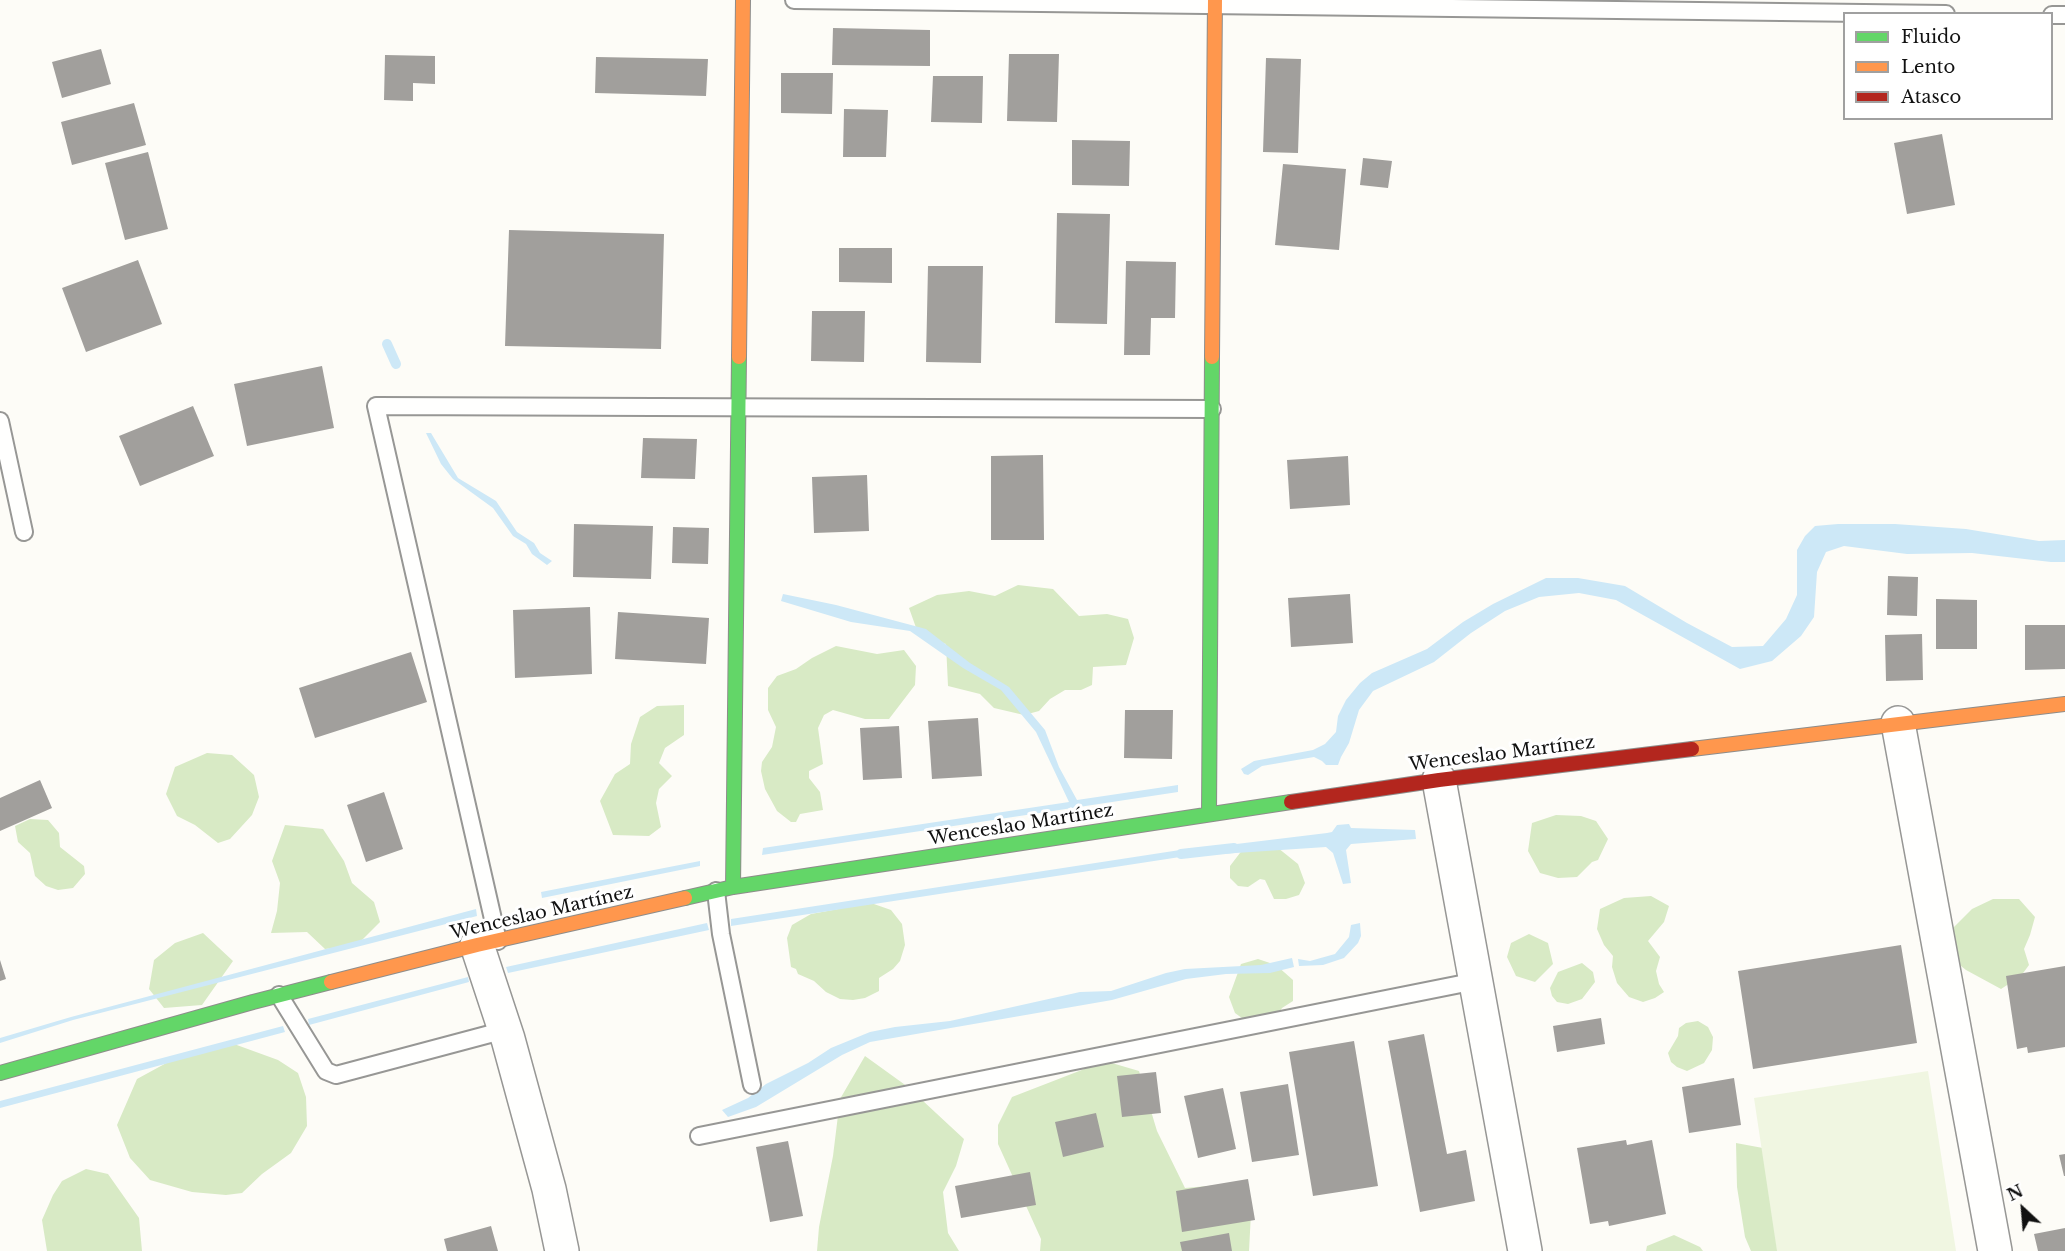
<!DOCTYPE html>
<html>
<head>
<meta charset="utf-8">
<style>
  body { margin:0 }
  #map { position:relative; width:2065px; height:1251px; overflow:hidden; background:#fdfcf7; font-family:"Libre Baskerville",serif }
  canvas { display:block }
  .legend { position:absolute; left:1843px; top:12px; width:210px; height:108px; box-sizing:border-box; background:#fff; border:2px solid #a0a0a0; margin:0; padding:8px 10px; list-style:none; font-size:18px; color:#111 }
  .legend li { display:flex; align-items:center; gap:12px; height:30px }
  .legend b { width:30px; border:2px solid #a0a0a0 }
  .north { position:absolute; left:1993px; top:1179px; width:60px; height:60px; -webkit-text-stroke:4px #fff; paint-order:stroke; rotate:334deg; font-size:16px; font-weight:700; line-height:24px; text-align:center; color:#111 }
  .north::after { content:''; display:block; margin:auto; width:21px; height:27px; background:#111; clip-path:polygon(50% 0,100% 100%,50% 72%,0 100%) }
</style>
</head>
<body>
<div id="map">
<canvas width="2065" height="1251"></canvas>
<ul class="legend">
<li><b style="height:8px;background:#63d668"></b>Fluido</li>
<li><b style="height:8px;background:#ff974d"></b>Lento</li>
<li><b style="height:8px;background:#b3261e"></b>Atasco</li>
</ul>
<div class="north">N</div>
</div>
<script>
const ctx = document.querySelector('canvas').getContext('2d');
ctx.lineJoin = 'round';
function fillPath(path, color) { ctx.fillStyle = color; ctx.fill(path, 'evenodd'); }
const poly = rows => new Path2D(rows.map(r => 'M' + r).join(''));
function trace(path, color, width, dash) { ctx.strokeStyle = color; ctx.lineWidth = width; ctx.lineCap = dash ? 'butt' : 'round'; ctx.setLineDash(dash || []); ctx.stroke(path); }
function drawText(font, color, halo, rows, align = 'center') {
  ctx.font = font + ' "Libre Baskerville",serif'; ctx.lineWidth = 6; ctx.setLineDash([]); ctx.textBaseline = 'middle'; ctx.strokeStyle = halo; ctx.fillStyle = color; for (const [text, x, y, turn = 0] of rows) {
    ctx.save(); ctx.translate(x, y); ctx.rotate((+turn || 0) * Math.PI / 180); ctx.textAlign = isNaN(turn) ? turn : align; if (halo) ctx.strokeText(text, 0, 0); ctx.fillText(text, 0, 0); ctx.restore();
  }
}
fillPath(poly([
  [1018,585,1053,589,1079,616,1107,614,1128,619,1134,638,1126,665,1093,667,1092,685,1081,690,1065,690,1050,699,1039,711,1024,715,994,708,980,694,948,686,946,644,919,636,909,608,937,595,969,591,995,596],
  [836,646,877,654,904,650,916,666,915,685,889,719,865,719,833,710,824,715,818,728,823,764,809,771,809,778,820,792,823,810,800,814,796,822,791,822,777,811,765,789,761,771,762,762,772,747,776,727,768,710,768,688,777,676,796,669,812,658],
  [684,705,684,735,665,748,659,763,672,776,659,789,656,803,661,827,649,836,613,835,600,801,615,774,630,764,631,744,640,717,657,706],
  [207,753,232,755,254,775,259,797,252,815,230,839,218,843,195,825,177,816,166,794,175,767],
  [1556,815,1581,816,1596,821,1608,839,1598,860,1592,862,1577,877,1558,878,1540,873,1528,851,1532,823],
  [30,819,48,820,59,833,60,847,84,866,85,874,73,888,58,890,46,886,35,876,30,853,18,842,15,826],
  [285,825,323,829,344,861,352,883,374,902,380,922,356,946,325,949,307,932,271,933,277,911,280,883,272,861],
  [1278,848,1298,864,1305,883,1299,895,1286,899,1274,899,1265,880,1260,879,1248,887,1238,886,1230,878,1230,866,1243,849],
  [1651,896,1669,906,1664,922,1648,941,1660,957,1656,971,1659,984,1664,992,1655,998,1643,1002,1629,997,1617,983,1612,967,1613,956,1604,945,1597,929,1600,909,1624,898],
  [1993,899,2019,899,2035,917,2030,935,2024,949,2029,965,2021,976,2001,989,1966,970,1956,962,1952,929,1972,909],
  [871,903,891,910,902,924,905,945,900,961,893,969,879,978,879,991,865,998,853,1000,840,999,826,992,814,981,798,974,796,969,791,967,787,938,792,925,811,914],
  [203,933,233,961,202,1005,164,1008,149,989,154,960,175,943],
  [1529,934,1548,943,1553,964,1535,982,1516,976,1507,957,1511,943],
  [1258,959,1276,965,1293,980,1293,1001,1282,1008,1279,1013,1246,1021,1235,1013,1229,997,1241,964],
  [1582,963,1593,972,1595,982,1582,999,1568,1004,1557,1002,1552,996,1550,988,1558,972],
  [1698,1021,1708,1027,1713,1037,1712,1050,1704,1063,1687,1071,1677,1067,1671,1062,1668,1053,1678,1036,1679,1028,1686,1023],
  [234,1044,278,1060,298,1073,306,1097,307,1126,291,1153,262,1174,242,1193,226,1195,192,1192,150,1180,130,1158,117,1125,137,1079,181,1055],
  [865,1056,908,1087,964,1139,956,1166,943,1192,948,1233,959,1251,817,1251,819,1227,833,1156,840,1099],
  [1105,1061,1139,1071,1157,1131,1185,1188,1230,1184,1251,1213,1249,1251,1040,1251,1041,1239,998,1144,998,1125,1012,1097],
  [1736,1143,1779,1151,1808,1251,1751,1251,1745,1237,1737,1187],
  [86,1169,108,1174,139,1218,142,1251,47,1251,42,1220,53,1195,62,1181],
  [1674,1235,1700,1247,1703,1251,1646,1251,1647,1246]
]), '#d8eac5');
fillPath(poly([
  [1928,1071,1956,1251,1777,1251,1754,1098]
]), '#f0f6e1');
fillPath(poly([
  [426,433,431,433,458,478,496,501,517,532,534,543,540,553,552,561,547,565,532,554,526,544,513,536,493,508,453,479,441,464],
  [1838,524,1895,524,1966,529,2039,541,2065,540,2065,562,2051,562,1972,553,1907,554,1844,546,1826,552,1817,572,1814,617,1801,636,1772,661,1740,669,1616,600,1579,593,1539,597,1505,611,1471,633,1434,662,1373,691,1359,710,1349,743,1341,757,1338,765,1326,765,1322,761,1314,757,1262,766,1248,775,1244,774,1241,769,1254,761,1313,750,1325,744,1336,732,1338,716,1346,700,1360,683,1372,673,1427,649,1463,622,1493,604,1546,578,1578,578,1625,586,1687,623,1732,647,1763,646,1786,619,1797,595,1797,550,1805,536,1815,526],
  [783,594,836,605,926,629,970,663,1009,687,1045,730,1059,767,1077,800,1178,785,1178,792,762,855,763,848,1069,802,1036,732,1001,690,963,668,910,631,851,622,781,601],
  [1349,824,1351,828,1415,830,1416,839,1351,844,1346,850,1351,883,1343,884,1333,853,1326,847,1221,854,1220,846,1327,833,1332,832,1337,825],
  [1193,848,1193,855,731,926,731,919],
  [700,861,700,866,542,898,541,892],
  [476,909,477,916,73,1020,0,1043,0,1038,71,1017],
  [707,923,709,930,508,973,506,967],
  [1360,923,1361,936,1358,943,1344,958,1323,965,1299,966,1298,959,1310,961,1335,954,1349,937,1351,925],
  [1292,958,1294,967,1270,973,1226,974,1186,979,1112,1000,870,1042,842,1055,756,1107,728,1117,722,1110,748,1098,766,1084,808,1063,831,1048,870,1032,895,1027,950,1021,1080,992,1111,991,1166,973,1185,969,1261,965],
  [468,977,469,982,309,1025,308,1019],
  [283,1026,285,1032,0,1108,0,1101]
]), '#cde8f7');
trace(poly([
  [387,344,396,364],
  [1181,854,1234,848]
]), '#cde8f7', 10);
fillPath(poly([
  [833,28,930,30,930,66,832,65],
  [101,49,111,84,62,98,52,62],
  [1009,54,1059,54,1057,122,1007,121],
  [385,55,435,56,435,84,413,83,413,101,384,100],
  [596,57,708,59,706,96,595,93],
  [1266,58,1301,59,1298,153,1263,152],
  [781,73,833,73,832,114,781,113],
  [933,76,983,76,982,123,931,122],
  [134,103,146,145,72,165,61,122],
  [844,109,888,110,886,157,843,157],
  [1942,134,1955,205,1907,214,1894,143],
  [1072,140,1130,141,1129,186,1072,185],
  [148,152,168,229,125,240,105,163],
  [1363,158,1392,161,1388,188,1360,185],
  [1283,164,1346,169,1339,250,1275,245],
  [1057,213,1110,214,1107,324,1055,323],
  [509,230,664,234,661,349,505,346],
  [839,248,892,248,892,283,839,282],
  [138,260,162,324,86,352,62,288],
  [1126,261,1176,262,1175,318,1151,318,1150,355,1124,355],
  [928,266,983,266,981,363,926,362],
  [812,311,865,311,864,362,811,361],
  [322,366,334,428,247,446,234,384],
  [193,406,214,456,140,486,119,436],
  [643,438,697,439,695,479,641,478],
  [1043,455,1044,540,991,540,991,456],
  [1348,456,1350,505,1290,509,1287,460],
  [867,475,869,531,814,533,812,477],
  [574,524,653,526,651,579,573,577],
  [673,527,709,528,708,564,672,563],
  [1888,576,1918,577,1917,616,1887,615],
  [1350,594,1353,643,1291,647,1288,598],
  [1936,599,1977,600,1977,649,1936,649],
  [590,607,592,674,515,678,513,610],
  [618,612,709,618,706,664,615,659],
  [2025,625,2065,625,2065,669,2025,670],
  [1922,634,1923,680,1886,681,1885,635],
  [411,652,427,702,315,738,299,688],
  [1125,710,1173,710,1172,759,1124,758],
  [978,718,982,776,932,779,928,721],
  [899,726,902,778,863,780,860,728],
  [40,780,52,808,0,831,0,798],
  [384,792,403,849,366,862,347,805],
  [1901,945,1917,1043,1753,1069,1738,971],
  [0,960,6,979,0,981],
  [2065,966,2065,1047,2028,1053,2027,1047,2017,1049,2006,976],
  [1601,1018,1605,1044,1557,1052,1553,1026],
  [1424,1034,1447,1154,1466,1150,1475,1201,1420,1212,1388,1041],
  [1354,1041,1378,1186,1313,1196,1289,1052],
  [1156,1072,1161,1113,1122,1117,1117,1076],
  [1734,1078,1741,1125,1689,1133,1682,1087],
  [1288,1084,1299,1155,1252,1162,1240,1092],
  [1223,1088,1236,1149,1198,1158,1184,1096],
  [1096,1113,1104,1147,1063,1157,1055,1122],
  [1626,1140,1627,1145,1652,1140,1666,1214,1609,1226,1608,1221,1590,1224,1577,1148],
  [788,1141,803,1216,770,1222,756,1147],
  [2065,1154,2065,1176,2064,1176,2059,1155],
  [1030,1172,1036,1205,961,1218,955,1186],
  [1248,1179,1255,1220,1182,1232,1176,1191],
  [491,1226,498,1251,447,1251,444,1239],
  [2065,1228,2065,1251,2038,1251,2034,1234],
  [1229,1233,1232,1251,1182,1251,1180,1242]
]), '#a19f9c');
const lane = poly([
  [794,0,1946,14],
  [2052,15,2065,15],
  [0,421,24,532],
  [716,891,721,934,752,1085],
  [498,941,376,406,1212,409],
  [279,995,326,1071,336,1075,505,1030],
  [699,1136,1476,981]
]);
const street = poly([
  [1898,723,1995,1251],
  [1439,780,1525,1251],
  [477,945,508,1039,549,1189,562,1251]
]);
const fast = poly([
  [1209,814,1212,357],
  [733,887,739,357],
  [685,898,733,887,1291,802],
  [0,1073,253,1002,331,982]
]);
const slow = poly([
  [739,357,743,0],
  [1212,357,1215,0],
  [1692,749,2065,704],
  [331,982,477,945,685,898]
]);
const jam = poly([
  [1291,802,1439,780,1692,749]
]);
trace(lane, '#979795', 20);
trace(street, '#979795', 36);
trace(fast, '#8e8d8b', 16);
trace(slow, '#8e8d8b', 16);
trace(jam, '#8e8d8b', 16);
trace(lane, '#fffffe', 16);
trace(street, '#fffffe', 33);
trace(fast, '#63d668', 14);
trace(slow, '#ff974d', 14);
trace(jam, '#b3261e', 14);
drawText('18px', '#111', '#fff', [
  ["Wenceslao Martínez",1502,754,-7],
  ["Wenceslao Martínez",1021,825,-9],
  ["Wenceslao Martínez",542,913,-13]
]);
</script>
</body>
</html>
